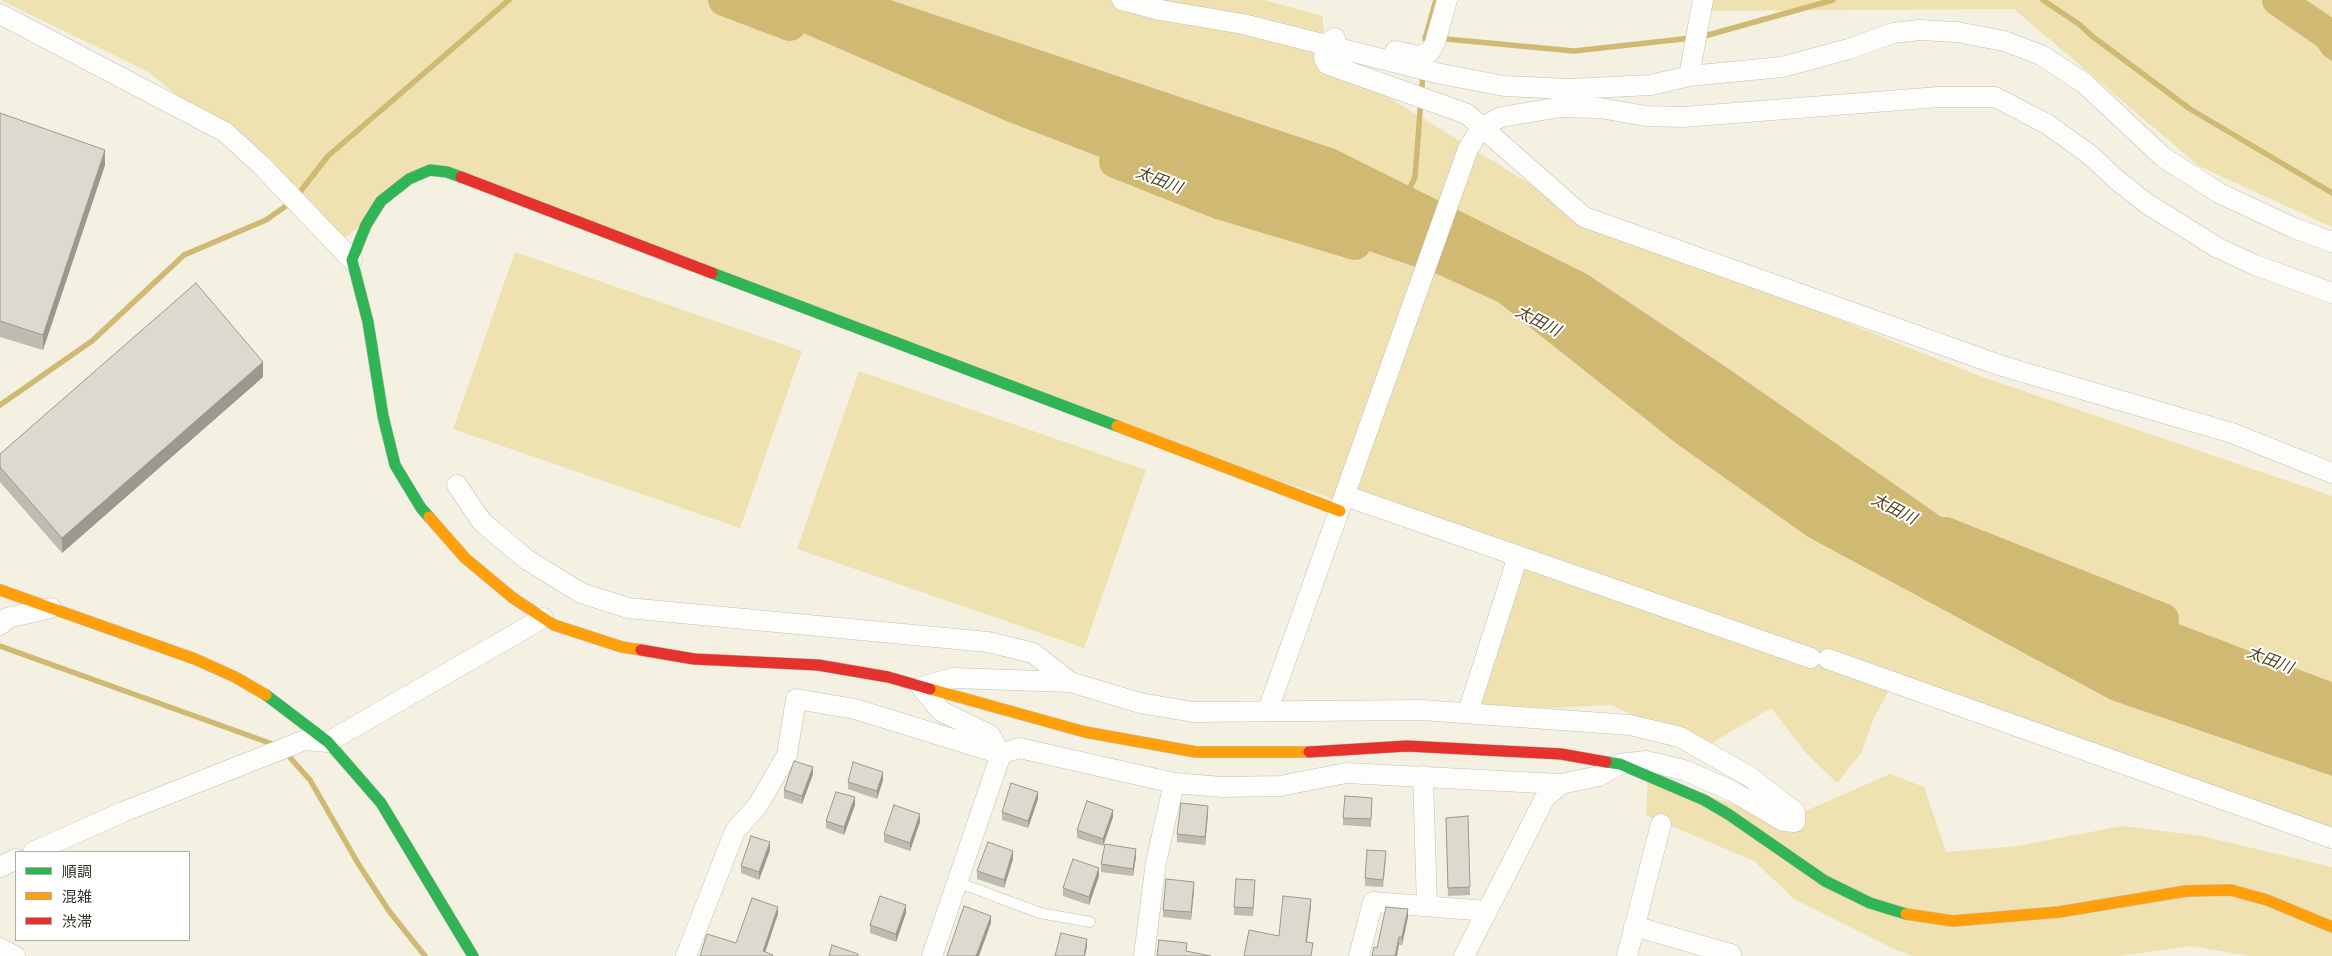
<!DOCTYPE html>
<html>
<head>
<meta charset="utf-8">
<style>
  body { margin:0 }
  #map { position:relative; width:2332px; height:956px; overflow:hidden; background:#f4f0e2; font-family:Commissioner,"Noto Sans JP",sans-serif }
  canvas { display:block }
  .legend { position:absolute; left:15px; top:851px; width:175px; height:90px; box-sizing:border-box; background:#fff; border:1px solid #adaca8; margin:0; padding:6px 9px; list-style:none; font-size:15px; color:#333026 }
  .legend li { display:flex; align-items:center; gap:10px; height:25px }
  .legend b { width:25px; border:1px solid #adaca8 }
</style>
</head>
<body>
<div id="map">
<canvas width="2332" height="956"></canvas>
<ul class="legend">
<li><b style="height:6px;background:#30b455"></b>順調</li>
<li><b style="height:6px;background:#ff9f0a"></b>混雑</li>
<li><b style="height:6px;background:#e5322d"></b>渋滞</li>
</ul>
</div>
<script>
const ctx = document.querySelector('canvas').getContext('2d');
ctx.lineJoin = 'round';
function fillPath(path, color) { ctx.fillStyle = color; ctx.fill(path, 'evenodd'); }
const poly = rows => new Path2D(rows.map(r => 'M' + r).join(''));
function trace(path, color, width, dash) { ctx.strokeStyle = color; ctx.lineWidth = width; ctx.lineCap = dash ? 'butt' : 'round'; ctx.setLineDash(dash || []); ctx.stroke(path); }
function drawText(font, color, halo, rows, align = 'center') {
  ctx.font = font + ' Commissioner,"Noto Sans JP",sans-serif'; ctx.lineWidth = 4; ctx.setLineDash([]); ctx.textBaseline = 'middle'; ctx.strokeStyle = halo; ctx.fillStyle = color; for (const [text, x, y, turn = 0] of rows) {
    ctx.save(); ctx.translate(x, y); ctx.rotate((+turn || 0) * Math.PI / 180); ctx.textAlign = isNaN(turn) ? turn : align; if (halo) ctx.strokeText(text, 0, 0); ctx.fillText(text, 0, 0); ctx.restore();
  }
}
fillPath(poly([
  [0,0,727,0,1006,121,1157,179,1439,275,1498,302,1677,444,1808,537,2111,700,2332,776,2332,831,1892,684,1874,718,1861,753,1837,783,1807,754,1771,708,1702,749,1612,705,1468,712,1516,560,1122,428,430,170,337,244,246,151,147,71],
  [891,0,1264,0,1323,16,1324,58,1584,217,1982,377,2332,496,2332,682,2123,603,1989,550,1729,369,1587,274,1335,149],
  [1702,0,2332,0,2332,227,2199,166,2014,9,1700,11],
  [515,252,802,351,740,528,453,429],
  [859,371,1146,470,1084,648,797,549],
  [1890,774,1924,787,1946,852,2018,846,2122,826,2201,836,2332,867,2332,956,2249,956,2191,946,2120,956,1913,956,1892,948,1794,899,1754,861,1646,815,1648,776,1783,821]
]), '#f0e1b0');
fillPath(poly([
  [727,0,891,0,1335,149,1587,274,1729,369,1989,550,2123,603,2332,682,2332,776,2111,700,1808,537,1677,444,1498,302,1439,275,1157,179,1006,121],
  [2295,12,2332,36,2332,61,2323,55]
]), '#d0ba73');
trace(poly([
  [2043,0,2080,25,2092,36,2190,109,2332,193],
  [1425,37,1574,51,1692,38],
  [1701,37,1833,0],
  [1425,39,1436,0],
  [1408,192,1415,177,1423,73],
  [0,405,92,341,184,255,266,220,293,201,328,156,509,0],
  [0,646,278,746],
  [285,752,310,780,359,865,389,911,425,956]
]), '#d0ba73', 5.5);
trace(poly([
  [724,0,790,25],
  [2278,0,2332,37],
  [1115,162,1218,203,1355,244],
  [1946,533,2163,619]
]), '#d0ba73', 32);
const lane = poly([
  [957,882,1040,913,1090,922]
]);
const street = poly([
  [1122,0,1160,10,1243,24,1441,74,1504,86,1571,89,1651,85,1689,76,1782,67,1849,49,1893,33,1920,30,1957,32,2004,41,2041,55,2084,83,2163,157,2219,193,2294,228,2332,242],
  [0,14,225,132,261,165,352,260],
  [1335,38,1325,45,1324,58,1327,64,1467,114,1584,217,2002,366,2232,433,2332,473],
  [1395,51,1419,56,1430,52,1435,43,1447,0],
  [1689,76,1703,0],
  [457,485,482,522,526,559,581,593,628,608,988,642,1033,653,1070,682],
  [1346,496,1811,658],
  [0,625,7,618,51,608],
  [1828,659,2332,838],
  [1268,710,1468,149,1481,128,1501,117,1561,107,1600,108,1646,116,1683,117,1939,97,1995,97,2047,124,2090,155,2117,180,2146,203,2218,248,2255,265,2332,293],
  [1468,712,1518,556],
  [1423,776,1427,906],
  [33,852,123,812,305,740,328,742,543,618],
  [0,867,16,859],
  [1634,926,1731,954,1730,956],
  [0,948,15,956],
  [686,956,735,831,758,805,787,755,796,699,855,709,1001,754,1019,748,1174,783,1222,787,1280,786,1346,773,1561,784],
  [932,956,1001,754,990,735,941,711,921,687,953,678,1070,682,1140,703,1193,712,1422,710,1630,725,1680,737,1750,777,1795,812,1795,822,1783,821,1732,791,1684,770,1646,761,1620,764,1599,776,1561,784,1545,798,1464,956],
  [1144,956,1156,862,1174,783],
  [1359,956,1373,902,1487,911],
  [1627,956,1661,824]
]);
const fast = poly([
  [712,273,1117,426],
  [429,517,421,508,395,465,383,416,368,322,352,260,366,225,381,201,409,179,430,170,447,172,461,177],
  [266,695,328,742,381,803,473,956],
  [1606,762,1620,764,1704,800,1728,814,1825,881,1870,903,1906,914]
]);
const slow = poly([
  [1117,426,1340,511],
  [429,517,465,558,513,598,554,625,622,647,641,650],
  [0,590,195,659,235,677,266,695],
  [930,689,1085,732,1196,752,1309,752],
  [1906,914,1953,921,2059,912,2186,891,2231,890,2267,900,2332,927]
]);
const jam = poly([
  [461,177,712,273],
  [641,650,694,659,818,665,888,677,930,689],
  [1309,752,1407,746,1561,754,1606,762]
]);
trace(lane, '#c2bfb4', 11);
trace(street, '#c2bfb4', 21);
trace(fast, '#c2bfb4', 12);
trace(slow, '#c2bfb4', 12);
trace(jam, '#c2bfb4', 12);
trace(lane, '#fdfdfb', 10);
trace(street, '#fdfdfb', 20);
trace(fast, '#30b455', 11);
trace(slow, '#ff9f0a', 11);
trace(jam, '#e5322d', 11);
fillPath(poly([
  [0,113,105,165,43,350,0,337],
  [263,377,62,553,0,482,0,454],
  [813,774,802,804,784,798,784,790],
  [883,780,877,799,848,789,848,782],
  [1038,799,1028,828,1002,820,1002,812],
  [855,805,844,835,826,828,826,821],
  [1372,805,1371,827,1343,825,1343,818],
  [1208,814,1205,845,1177,842,1177,834],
  [1468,816,1470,895,1448,896,1446,818],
  [1113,817,1103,846,1077,838,1077,830],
  [920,822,910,851,884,842,884,834],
  [770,850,759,880,741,873,741,866],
  [1136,857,1133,876,1101,872,1101,864],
  [1013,859,1004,888,977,879,977,871],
  [1386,859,1383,887,1365,886,1365,878],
  [1099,876,1089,905,1063,896,1063,888],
  [1255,888,1253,916,1234,915,1234,907],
  [1194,890,1191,920,1163,917,1163,910],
  [906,913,896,942,870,933,870,925],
  [1408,917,1402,945,1399,945,1377,948]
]), '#bebbb1');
fillPath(poly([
  [105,150,105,165,43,350,43,335],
  [263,362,263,377,62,553,62,538],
  [813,767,813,774,802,804,802,796],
  [883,772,883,780,877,799,877,791],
  [1038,792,1038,799,1028,828,1028,821],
  [855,797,855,805,844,835,844,827],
  [1208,806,1208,814,1205,845,1205,837],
  [1113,810,1113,817,1103,846,1103,839],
  [920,814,920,822,910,851,910,843],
  [770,842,770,850,759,880,759,872],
  [1136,849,1136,857,1133,876,1133,869],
  [1013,851,1013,859,1004,888,1004,880],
  [1099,868,1099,876,1089,905,1089,897],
  [1194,882,1194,890,1191,920,1191,912],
  [1311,899,1311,907,1306,950,1306,942],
  [906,905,906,913,896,942,896,934],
  [778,907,778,914,764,956,763,951],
  [1408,909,1408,917,1402,945,1402,937],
  [991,916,991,923,979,956,976,956],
  [1399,937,1399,945,1397,956,1395,956],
  [1087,939,1087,947,1085,956,1084,956]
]), '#9b9890');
const building = poly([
  [0,113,105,150,43,335,0,321,0,113],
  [196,283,263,362,62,538,0,467,0,454,196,283],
  [794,761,813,767,802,796,784,790,794,761],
  [853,762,883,772,877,791,848,782,853,762],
  [1011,783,1038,792,1028,821,1002,812,1011,783],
  [836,792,855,797,844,827,826,821,836,792],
  [1345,796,1372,798,1371,819,1343,818,1345,796],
  [1087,801,1113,810,1103,839,1077,830,1087,801],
  [1181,803,1208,806,1205,837,1177,834,1181,803],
  [894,805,920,814,910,843,884,834,894,805],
  [1468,816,1470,887,1448,888,1446,818,1468,816],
  [751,836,770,842,759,872,741,866,751,836],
  [988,842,1013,851,1004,880,977,871,988,842],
  [1105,844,1136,849,1133,869,1101,864,1105,844],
  [1367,850,1386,851,1383,880,1365,878,1367,850],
  [1073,859,1099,868,1089,897,1063,888,1073,859],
  [1166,879,1194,882,1191,912,1163,910,1166,879],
  [1236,879,1255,880,1253,908,1234,907,1236,879],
  [880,896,906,905,896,934,870,925,880,896],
  [1283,896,1311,899,1306,942,1313,943,1311,956,1244,956,1249,930,1279,936,1283,896],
  [752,898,778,907,763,951,773,955,772,956,700,956,707,934,736,943,752,898],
  [964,906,991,916,976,956,947,956,964,906],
  [1386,907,1408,909,1402,937,1399,937,1395,956,1372,956,1374,947,1377,948,1386,907],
  [1061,933,1087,939,1084,956,1055,956,1061,933],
  [1159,940,1187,943,1186,951,1211,956,1157,956,1159,940],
  [832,945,858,954,858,956,829,956,832,945]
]);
fillPath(building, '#ddd9ce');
trace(building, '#9b9890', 1);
drawText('italic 16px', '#50431b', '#fff', [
  ["太田川",1159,180,21],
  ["太田川",1538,321,27],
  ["太田川",1894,509,27],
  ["太田川",2270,660,21]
]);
</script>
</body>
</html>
